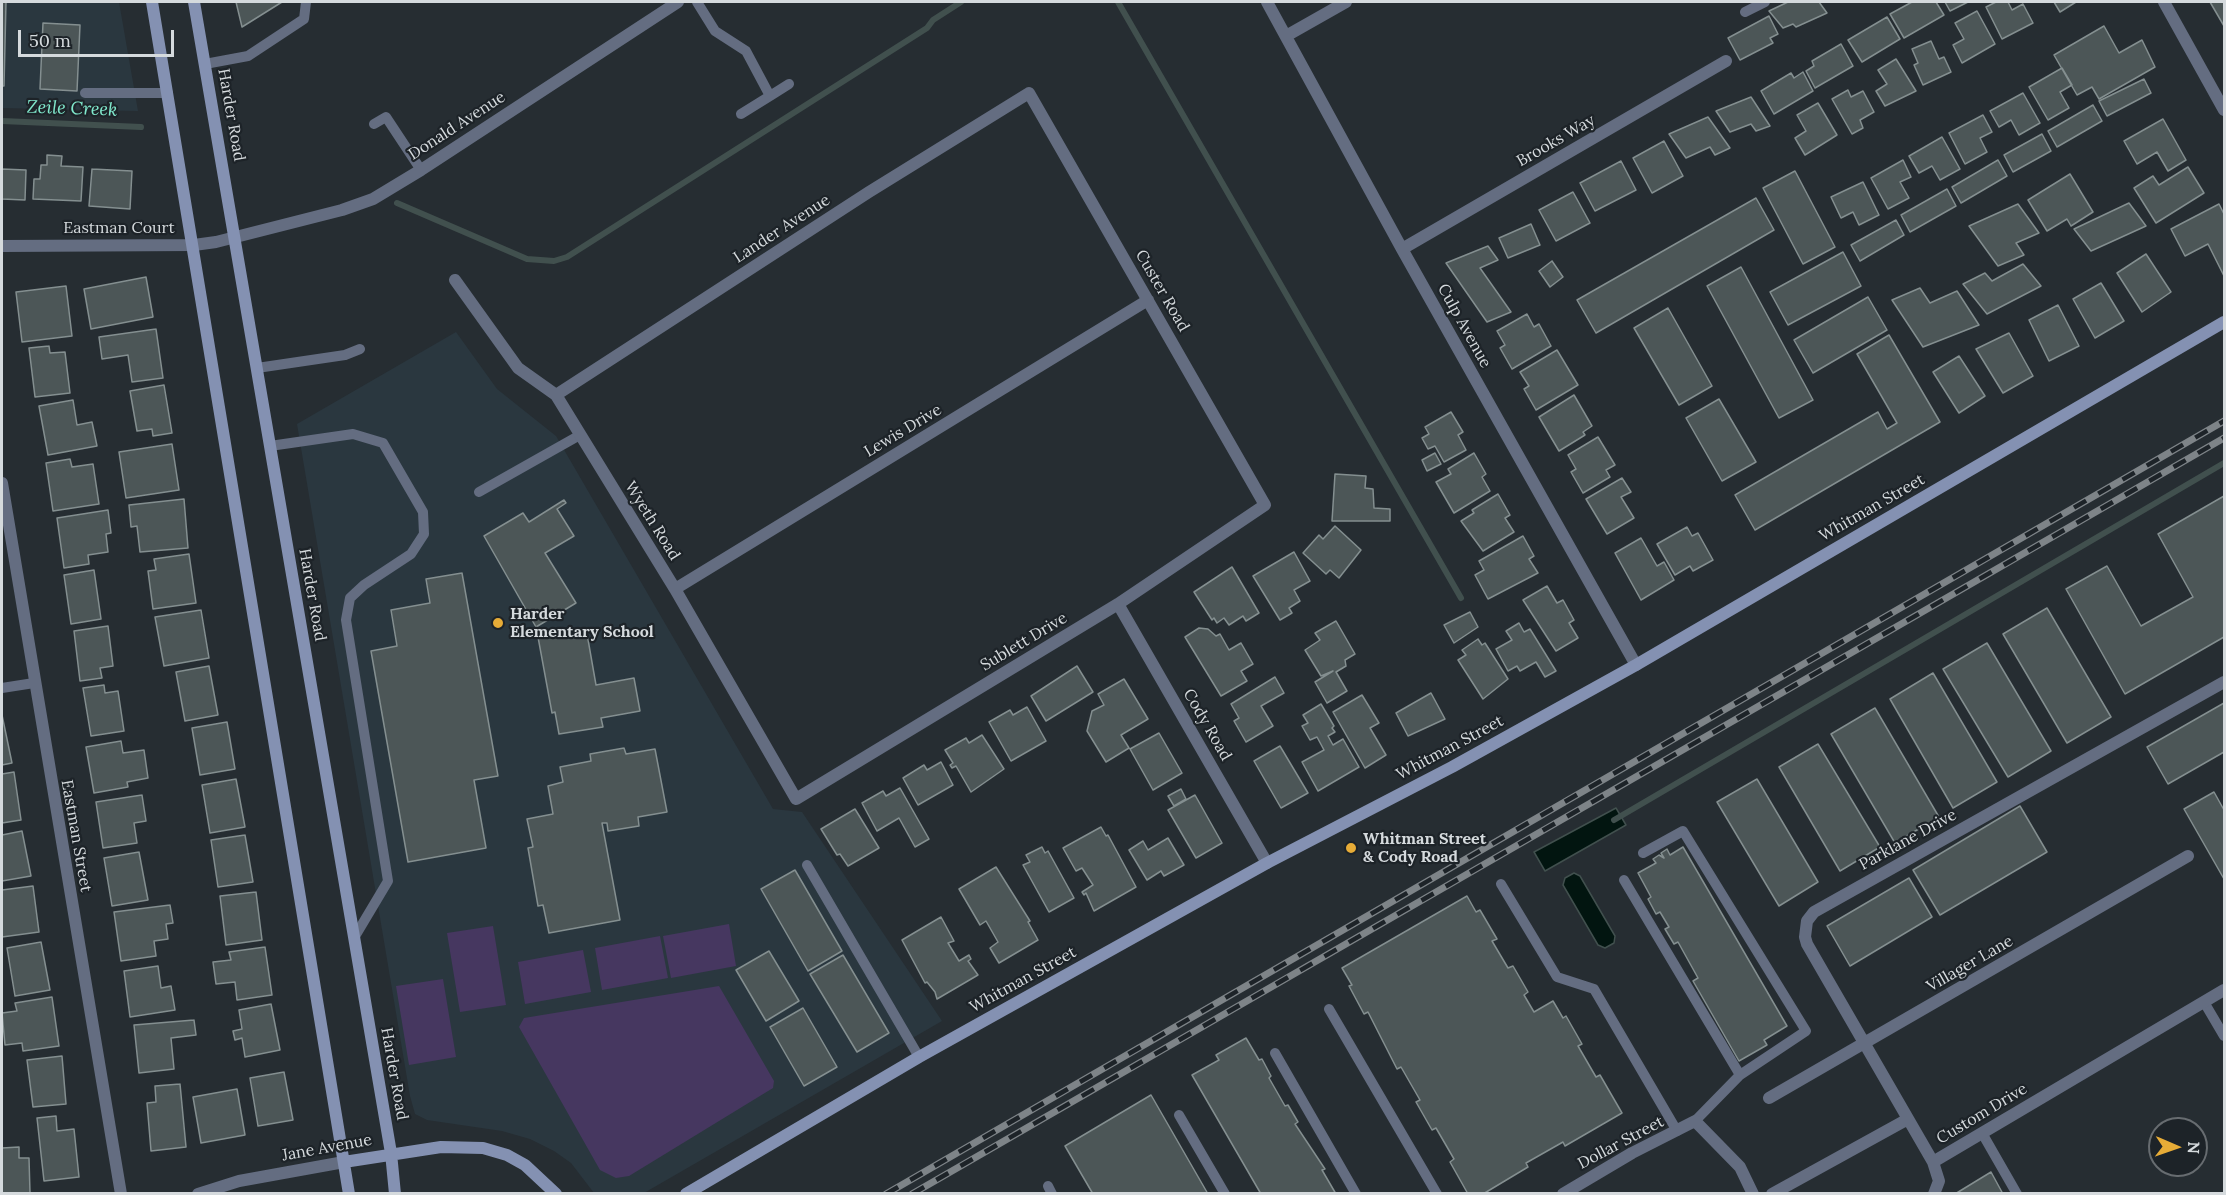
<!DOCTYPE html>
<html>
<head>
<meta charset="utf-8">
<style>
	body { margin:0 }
	#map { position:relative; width:2226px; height:1195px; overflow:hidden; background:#262d32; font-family:Lora,serif }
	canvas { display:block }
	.frame { position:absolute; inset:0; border:3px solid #d5dadd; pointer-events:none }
	.north { position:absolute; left:2148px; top:1117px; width:60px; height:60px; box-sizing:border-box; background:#1d2328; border:2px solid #676c70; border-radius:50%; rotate:92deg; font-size:16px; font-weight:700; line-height:24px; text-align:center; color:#d5dadd }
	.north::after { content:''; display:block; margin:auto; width:21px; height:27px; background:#e7ac37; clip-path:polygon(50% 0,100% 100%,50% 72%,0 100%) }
	.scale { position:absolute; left:18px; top:30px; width:156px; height:27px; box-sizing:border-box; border:3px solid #d5dadd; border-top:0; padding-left:8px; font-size:18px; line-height:21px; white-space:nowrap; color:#d5dadd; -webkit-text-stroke:4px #1d2328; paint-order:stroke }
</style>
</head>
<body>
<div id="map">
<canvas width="2226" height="1195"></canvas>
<div class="frame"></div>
<div class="north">N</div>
<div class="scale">50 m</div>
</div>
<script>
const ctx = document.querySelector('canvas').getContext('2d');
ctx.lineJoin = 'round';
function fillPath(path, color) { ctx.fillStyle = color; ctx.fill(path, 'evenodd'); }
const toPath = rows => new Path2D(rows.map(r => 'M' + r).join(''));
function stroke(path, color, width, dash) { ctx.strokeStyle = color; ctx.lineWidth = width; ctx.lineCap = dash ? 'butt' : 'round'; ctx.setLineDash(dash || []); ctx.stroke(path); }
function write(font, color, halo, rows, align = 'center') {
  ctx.font = font + ' Lora,serif'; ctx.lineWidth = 4.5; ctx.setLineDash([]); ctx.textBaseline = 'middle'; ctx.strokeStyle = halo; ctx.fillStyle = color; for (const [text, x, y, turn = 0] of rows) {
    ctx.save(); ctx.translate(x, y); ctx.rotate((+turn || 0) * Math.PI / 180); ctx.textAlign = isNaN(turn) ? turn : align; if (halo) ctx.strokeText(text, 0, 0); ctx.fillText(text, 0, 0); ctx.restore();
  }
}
fillPath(toPath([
	[2,2,119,2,138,111,2,108],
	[456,332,497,389,556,436,773,809,802,812,942,1021,644,1193,594,1193,571,1163,554,1151,530,1139,502,1131,427,1120,415,1114,410,1096,297,424]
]), '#2a373f');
fillPath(toPath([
	[729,924,736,966,671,978,663,936],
	[493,926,506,1005,460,1012,447,933],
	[660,936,668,978,602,990,595,948],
	[583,950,591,992,525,1004,518,962],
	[443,979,456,1057,409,1065,396,986],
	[719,986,774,1081,773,1088,629,1176,616,1178,600,1170,519,1027,524,1018]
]), '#463760');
const water = toPath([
	[1616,808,1626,825,1545,871,1534,852,1616,808],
	[1574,873,1580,876,1615,936,1614,943,1605,948,1598,945,1563,885,1565,878,1574,873]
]);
fillPath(water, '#021510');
stroke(water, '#41504e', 1.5);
stroke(toPath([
	[1118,2,1461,598],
	[2,121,141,127],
	[397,203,527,259,554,261,567,257,927,28,933,20,961,2],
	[1614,820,2224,463]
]), '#41504e', 6);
const building = toPath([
	[2,2,6,2,4,86,2,86,2,2],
	[236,2,282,2,242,27,236,2],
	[1788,2,1819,2,1827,13,1796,27,1793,24,1783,28,1769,11,1788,2],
	[1912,2,1936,2,1944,15,1904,38,1890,14,1912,2],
	[1945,2,1968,2,1950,11,1945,2],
	[1996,2,2008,2,2012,10,2023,4,2033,23,2002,39,1986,7,1996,2],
	[2054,2,2076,2,2060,12,2054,2],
	[2210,2,2224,2,2224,26,2210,2],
	[1977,11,1995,44,1962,63,1953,45,1964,39,1955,23,1977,11],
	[1769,16,1778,34,1770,38,1773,43,1740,60,1728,38,1769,16],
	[1887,17,1900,39,1862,62,1848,40,1887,17],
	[43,23,80,25,77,91,40,89,43,23],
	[2104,26,2119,53,2142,40,2155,67,2099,99,2092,87,2077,95,2054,55,2104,26],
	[1931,41,1939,59,1944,57,1951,72,1923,85,1914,65,1918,63,1912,49,1931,41],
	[1841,44,1853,66,1815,88,1806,71,1814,66,1812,61,1841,44],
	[1896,59,1916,91,1885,106,1876,91,1887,84,1878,70,1896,59],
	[2062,68,2072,85,2060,92,2069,108,2048,120,2029,87,2062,68],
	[1803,72,1813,91,1774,114,1761,91,1791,73,1794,78,1803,72],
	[2144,79,2151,93,2107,116,2099,101,2144,79],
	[1848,90,1851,97,1863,91,1874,112,1860,120,1863,128,1852,134,1832,99,1848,90],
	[2023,93,2040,123,2019,135,2011,120,1999,127,1990,111,2023,93],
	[1751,97,1770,126,1756,131,1751,124,1730,132,1716,111,1751,97],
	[1818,103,1837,135,1805,155,1795,138,1806,131,1797,115,1818,103],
	[2093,105,2102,121,2057,147,2048,131,2093,105],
	[1983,115,1992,132,1980,138,1987,152,1965,164,1949,133,1983,115],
	[1708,117,1730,148,1715,155,1710,147,1686,158,1669,134,1708,117],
	[2163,119,2186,160,2168,171,2157,152,2137,164,2124,141,2163,119],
	[2042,134,2051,151,2013,172,2004,155,2042,134],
	[1942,137,1960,169,1940,180,1932,166,1919,173,1909,156,1942,137],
	[1664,141,1683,176,1652,193,1633,158,1664,141],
	[47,155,62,156,61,166,83,167,81,201,33,199,34,179,40,179,41,165,47,165,47,155],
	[1903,160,1911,177,1900,182,1909,198,1888,209,1871,178,1903,160],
	[1998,160,2007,176,1961,203,1952,187,1998,160],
	[1621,161,1636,190,1595,211,1580,183,1621,161],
	[2188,167,2204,193,2156,223,2134,188,2153,176,2159,185,2188,167],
	[2,169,26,170,25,200,2,199,2,169],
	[92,169,132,171,130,209,89,206,92,169],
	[1795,171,1835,247,1803,264,1763,188,1795,171],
	[2070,174,2093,212,2071,226,2067,219,2047,231,2028,200,2070,174],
	[1863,182,1879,215,1859,225,1853,212,1841,218,1831,197,1863,182],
	[1947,189,1956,206,1910,232,1901,215,1947,189],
	[1573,192,1590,223,1556,241,1539,210,1573,192],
	[1756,198,1774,230,1596,333,1577,300,1756,198],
	[2129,203,2146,226,2091,251,2074,229,2129,203],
	[2018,204,2039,233,2016,243,2024,255,1998,266,1969,226,2018,204],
	[2219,204,2224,214,2224,276,2208,244,2185,256,2171,229,2219,204],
	[1896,220,1904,235,1860,261,1851,245,1896,220],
	[1531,224,1540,245,1508,258,1499,238,1531,224],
	[1488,246,1498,260,1480,268,1511,312,1487,322,1446,263,1488,246],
	[1843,252,1861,286,1788,325,1770,292,1843,252],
	[2146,254,2171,292,2142,312,2117,273,2146,254],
	[1552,261,1563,277,1550,287,1539,271,1552,261],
	[2023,264,2041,286,1987,314,1963,284,1985,273,1992,281,2023,264],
	[1741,267,1813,400,1779,418,1707,286,1741,267],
	[146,277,153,317,91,329,84,289,146,277],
	[2101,283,2124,321,2095,338,2073,299,2101,283],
	[66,286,72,336,22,342,16,292,66,286],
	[1920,288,1930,303,1957,291,1979,325,1923,347,1892,300,1920,288],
	[1868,297,1887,330,1813,373,1794,340,1868,297],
	[2058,305,2079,346,2049,361,2029,320,2058,305],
	[1668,308,1712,386,1679,405,1634,328,1668,308],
	[1527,314,1534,327,1539,324,1551,346,1512,369,1500,348,1505,345,1497,331,1527,314],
	[156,329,163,378,132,382,128,355,102,359,99,337,156,329],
	[2009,333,2033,376,2003,393,1976,349,2009,333],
	[1889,335,1940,422,1755,530,1735,495,1878,412,1887,429,1897,423,1857,354,1889,335],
	[49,346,50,353,65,352,70,393,35,397,29,348,49,346],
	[1557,350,1578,385,1536,410,1524,389,1529,386,1520,372,1557,350],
	[1959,356,1985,396,1959,413,1933,372,1959,356],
	[164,385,172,433,153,436,152,429,137,431,130,391,164,385],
	[1574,395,1592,426,1583,432,1585,435,1559,451,1539,417,1574,395],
	[1719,399,1756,462,1722,481,1686,418,1719,399],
	[73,400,77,425,92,422,97,446,48,455,39,406,73,400],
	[1451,412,1463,432,1458,435,1466,450,1444,462,1435,446,1428,449,1422,438,1429,434,1425,427,1451,412],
	[1598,437,1615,465,1606,470,1610,477,1583,493,1571,472,1576,469,1568,455,1598,437],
	[172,444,179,490,126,498,119,452,172,444],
	[1435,453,1441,464,1427,471,1422,460,1435,453],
	[1474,453,1486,474,1482,477,1490,491,1454,513,1436,482,1451,474,1448,469,1474,453],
	[70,459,72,467,93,464,99,504,53,511,46,463,70,459],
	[1335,474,1366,476,1365,488,1373,489,1374,508,1390,509,1390,521,1332,521,1335,474],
	[1622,478,1631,492,1621,497,1634,518,1607,534,1586,499,1622,478],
	[1498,494,1510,515,1505,518,1514,532,1483,551,1461,521,1474,513,1472,510,1498,494],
	[2224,496,2224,637,2125,694,2066,589,2107,566,2141,626,2193,597,2158,534,2224,496],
	[184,499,188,548,140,552,137,526,131,527,129,505,184,499],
	[564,500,566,503,557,509,574,536,545,553,576,603,536,627,484,536,523,513,529,522,564,500],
	[108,510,111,533,106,534,108,552,88,555,89,564,64,568,57,518,108,510],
	[1335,526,1361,550,1339,578,1330,570,1326,574,1303,553,1319,535,1323,539,1335,526],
	[1687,527,1692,536,1698,533,1713,560,1693,571,1690,566,1675,575,1657,544,1687,527],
	[1523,536,1534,556,1529,559,1538,573,1488,599,1475,575,1484,570,1479,561,1523,536],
	[1641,538,1657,566,1664,562,1674,580,1641,600,1615,553,1641,538],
	[1294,552,1310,581,1294,590,1300,601,1289,608,1292,613,1280,620,1253,576,1294,552],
	[189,554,196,603,153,609,148,571,156,570,154,559,189,554],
	[1232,567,1259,613,1246,621,1243,616,1229,625,1224,618,1217,623,1214,618,1212,620,1194,592,1232,567],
	[94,570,101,619,71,624,64,575,94,570],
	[462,573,498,776,474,780,486,848,408,862,371,651,397,646,391,610,430,603,426,579,462,573],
	[1547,586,1557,603,1563,600,1574,620,1569,623,1578,638,1556,651,1523,600,1547,586],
	[2047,608,2111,717,2067,743,2003,634,2047,608],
	[201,610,209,658,164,666,155,617,201,610],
	[1470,612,1478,627,1454,643,1444,625,1470,612],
	[1336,621,1355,654,1345,660,1346,666,1336,672,1347,691,1327,703,1315,682,1333,671,1321,676,1305,650,1320,640,1315,633,1336,621],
	[1519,623,1524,632,1530,629,1556,671,1545,677,1536,662,1520,671,1517,666,1508,671,1496,649,1512,640,1506,631,1519,623],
	[108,626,113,666,100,668,102,678,80,681,74,631,108,626],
	[586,628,596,685,634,678,640,711,601,718,603,727,559,734,555,712,552,713,538,637,586,628],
	[1199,628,1208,629,1216,636,1220,634,1229,650,1241,643,1253,664,1241,671,1247,681,1221,696,1185,637,1199,628],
	[1478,639,1482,645,1485,643,1508,679,1483,699,1458,660,1466,655,1462,650,1478,639],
	[1987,643,2051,751,2008,777,1943,669,1987,643],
	[209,666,218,715,185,721,176,672,209,666],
	[1077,666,1093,692,1046,721,1031,696,1077,666],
	[1933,673,1997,782,1953,808,1890,699,1933,673],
	[1275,677,1284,693,1261,706,1273,726,1246,742,1234,721,1239,718,1231,704,1275,677],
	[1124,679,1148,719,1121,735,1129,748,1106,762,1087,731,1092,711,1104,705,1098,694,1124,679],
	[104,685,105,693,118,691,124,731,91,736,83,688,104,685],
	[1431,693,1445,719,1408,736,1396,713,1431,693],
	[1362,695,1379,723,1370,728,1386,755,1365,768,1333,712,1362,695],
	[2224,703,2224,752,2168,784,2147,747,2224,703],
	[1321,704,1334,726,1332,728,1335,732,1328,736,1333,745,1343,739,1359,767,1318,791,1302,762,1324,750,1317,737,1310,740,1302,726,1308,723,1303,715,1321,704],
	[1027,707,1046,741,1011,761,989,722,1010,710,1013,715,1027,707],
	[1875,708,1939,817,1895,843,1831,734,1875,708],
	[2,715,12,763,2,765,2,715],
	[227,722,235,769,200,775,192,728,227,722],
	[1159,733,1182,773,1153,790,1130,749,1159,733],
	[982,735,1004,769,971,792,956,766,952,768,950,765,953,763,945,750,966,738,969,743,982,735],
	[121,741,123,753,144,750,148,778,127,782,128,787,94,793,86,747,121,741],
	[1818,744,1880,847,1840,871,1779,767,1818,744],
	[1280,746,1308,793,1281,808,1254,761,1280,746],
	[624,748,626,754,655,749,667,812,638,817,639,826,608,831,607,823,602,823,620,920,549,933,543,905,538,906,528,848,533,847,527,819,553,814,548,786,563,782,560,767,591,761,590,754,624,748],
	[941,762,953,785,918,805,903,778,924,765,927,770,941,762],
	[14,772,21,820,2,823,2,774,14,772],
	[236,779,245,827,210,833,202,785,236,779],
	[1757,779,1818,882,1779,906,1717,802,1757,779],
	[900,788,929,839,915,847,899,818,877,831,862,803,883,791,886,796,900,788],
	[1181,789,1186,799,1174,806,1168,796,1181,789],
	[2214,792,2224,810,2224,879,2184,809,2214,792],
	[142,795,146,821,134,823,137,843,103,848,96,802,142,795],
	[1195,795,1222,843,1196,858,1168,810,1195,795],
	[2020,806,2047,852,1940,915,1913,870,2020,806],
	[855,809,879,848,848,866,840,854,837,855,821,829,855,809],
	[1101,827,1106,836,1108,835,1136,887,1094,911,1086,893,1084,895,1082,892,1093,885,1082,868,1076,871,1063,848,1101,827],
	[22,831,31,876,2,881,2,835,22,831],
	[245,835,253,882,218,887,211,840,245,835],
	[1168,838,1184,865,1164,876,1161,871,1147,880,1129,850,1143,841,1148,850,1168,838],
	[1042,847,1045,853,1048,851,1074,898,1049,912,1023,865,1030,862,1026,855,1042,847],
	[1683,847,1787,1026,1764,1040,1767,1045,1739,1061,1693,981,1698,978,1678,942,1674,944,1665,929,1669,927,1660,912,1656,914,1648,899,1651,897,1638,873,1656,863,1653,859,1659,855,1664,858,1661,853,1667,849,1670,855,1683,847],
	[139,852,148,900,112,906,104,858,139,852],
	[996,867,1030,921,1028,922,1038,940,999,963,990,948,998,942,986,921,980,925,959,889,996,867],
	[795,870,842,951,808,971,761,889,795,870],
	[1909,878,1932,917,1850,966,1827,926,1909,878],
	[33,886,39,932,2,937,2,890,33,886],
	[256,892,262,940,226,945,220,896,256,892],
	[1467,896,1476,912,1480,910,1497,939,1492,941,1508,968,1513,966,1528,992,1524,995,1534,1012,1553,1001,1563,1018,1566,1016,1582,1044,1578,1046,1596,1077,1600,1075,1622,1113,1565,1146,1563,1142,1526,1163,1528,1167,1483,1194,1468,1194,1450,1162,1454,1159,1436,1128,1432,1130,1416,1102,1420,1100,1401,1067,1397,1069,1368,1012,1364,1014,1349,986,1352,985,1342,968,1467,896],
	[170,905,173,923,166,924,168,939,154,941,156,956,121,961,114,912,170,905],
	[941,917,954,941,948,943,959,961,969,955,971,959,968,961,978,975,937,999,935,992,927,982,925,983,902,940,941,917],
	[41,942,50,990,15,996,7,948,41,942],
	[265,947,272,995,237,1000,235,982,216,984,213,962,231,960,229,952,265,947],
	[769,951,799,1001,766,1021,736,970,769,951],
	[843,955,889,1033,857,1052,810,974,843,955],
	[158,966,161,988,171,986,175,1010,130,1017,124,971,158,966],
	[52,997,59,1046,23,1051,22,1043,5,1045,2,1013,17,1011,15,1003,52,997],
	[271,1004,280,1050,245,1057,242,1038,235,1040,233,1031,242,1029,239,1010,271,1004],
	[803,1008,837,1067,804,1086,770,1027,803,1008],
	[194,1020,196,1035,171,1038,174,1069,139,1073,134,1025,194,1020],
	[1246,1038,1259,1060,1262,1059,1271,1076,1269,1078,1285,1106,1288,1105,1298,1122,1295,1124,1325,1169,1322,1170,1336,1194,1261,1194,1192,1075,1219,1060,1216,1055,1246,1038],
	[62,1056,66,1104,33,1107,27,1060,62,1056],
	[284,1072,293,1120,258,1126,250,1078,284,1072],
	[180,1084,186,1147,151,1151,147,1103,156,1102,155,1086,180,1084],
	[237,1089,245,1135,201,1143,193,1097,237,1089],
	[1151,1095,1208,1194,1093,1194,1065,1146,1151,1095],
	[56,1116,57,1131,74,1129,79,1177,44,1181,37,1118,56,1116],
	[19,1147,19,1158,29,1158,30,1193,2,1193,2,1148,19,1147],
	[1991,1172,2003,1194,1955,1194,1991,1172]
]);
fillPath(building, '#4c5657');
stroke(building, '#848f90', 1.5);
stroke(toPath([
	[697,2,715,31,746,51,770,96,741,114],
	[1745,12,1765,2],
	[205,64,248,56,304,19,306,2],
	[85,93,168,93],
	[770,96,789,84],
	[374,124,386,117,421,170],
	[257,368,345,355,360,349],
	[270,446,353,434,383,443,423,512,424,534,411,554,364,585,350,598,346,620,388,881,354,938],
	[479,492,580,435],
	[2,688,34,683],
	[1643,853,1683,831,1806,1031,1740,1075],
	[807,865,919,1057],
	[1624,880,1740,1075,1695,1121],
	[1501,884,1557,977,1594,989,1677,1131],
	[2204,1002,2224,1036],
	[1329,1009,1437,1194],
	[1275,1053,1356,1194],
	[1179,1115,1225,1194],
	[1982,1133,2017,1194],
	[1048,1186,1052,1194]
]), '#646d81', 10);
stroke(toPath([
	[1267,2,1402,249,1636,665],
	[2164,2,2224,110],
	[1286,36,1346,2],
	[2,246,194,245,216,242,342,210,373,199,421,170,678,2],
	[1402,249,1726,61],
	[455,280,518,368,556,395,675,589,796,799,1118,604,1265,505,1029,93,869,192,556,395],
	[2,483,121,1194],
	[675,589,1148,300],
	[1118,604,1267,863],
	[1769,1098,2188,856],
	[1933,1162,2224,990],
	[198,1194,239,1181,344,1162],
	[1563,1194,1632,1153,1695,1121,1740,1167,1753,1194],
	[1772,1194,1908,1119],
	[1934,1194,1939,1181,1933,1162,1807,944,1805,937,1807,921,1814,912,2224,682]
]), '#646d81', 12);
stroke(toPath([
	[152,2,349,1194],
	[194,2,391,1153,395,1194],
	[344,1162,441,1147,483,1148,507,1155,525,1165,556,1194],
	[686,1194,919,1057,1267,863,1452,767,1636,665,2224,322]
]), '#8491b2', 12);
const rail = toPath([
	[886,1194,2224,421],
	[912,1194,2224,438]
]);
stroke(rail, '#7e8488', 7);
stroke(rail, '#1d2328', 4.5, [14]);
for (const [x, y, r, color] of [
	[498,623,6,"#e7ac37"],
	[1351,848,6,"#e7ac37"]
]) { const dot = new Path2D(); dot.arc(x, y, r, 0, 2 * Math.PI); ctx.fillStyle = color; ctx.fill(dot); stroke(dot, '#1d2328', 2); }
write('16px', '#d5dadd', '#1d2328', [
	["Harder Road",231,115,80],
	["Donald Avenue",457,126,-33],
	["Brooks Way",1556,141,-30],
	["Eastman Court",119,228],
	["Lander Avenue",782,229,-33],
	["Custer Road",1162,291,60],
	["Culp Avenue",1464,326,61],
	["Lewis Drive",903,431,-31],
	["Whitman Street",1872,508,-30],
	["Wyeth Road",652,521,58],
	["Harder Road",312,595,80],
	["Sublett Drive",1024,642,-31],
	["Cody Road",1207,725,60],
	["Whitman Street",1450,748,-28],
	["Eastman Street",76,836,80],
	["Parklane Drive",1908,840,-29],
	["Villager Lane",1970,964,-30],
	["Whitman Street",1023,980,-29],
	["Harder Road",394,1074,80],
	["Custom Drive",1982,1114,-31],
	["Dollar Street",1621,1143,-28],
	["Jane Avenue",327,1148,-10]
]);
write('bold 16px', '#d5dadd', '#1d2328', [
	["Harder",510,614],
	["Elementary School",510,632],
	["Whitman Street",1363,839],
	["& Cody Road",1363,857]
], 'left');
write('italic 18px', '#81e9cd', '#1d2328', [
	["Zeile Creek",72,109,2]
]);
</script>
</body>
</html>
